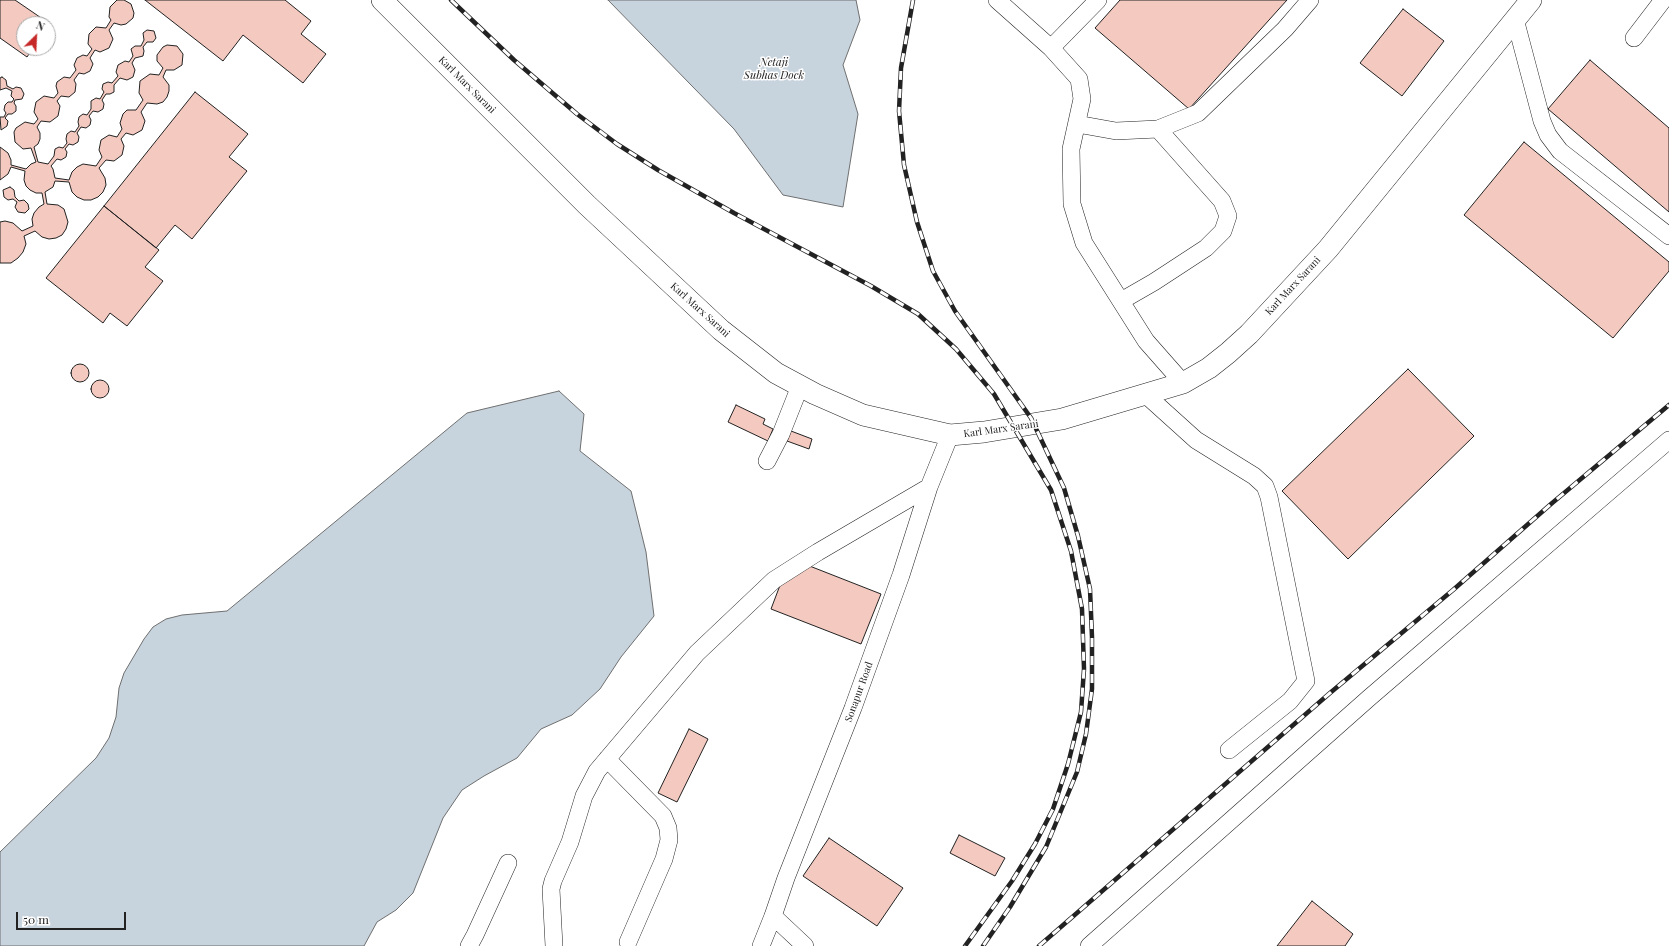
<!DOCTYPE html>
<html>
<head>
<meta charset="utf-8">
<style>
	body { margin:0 }
	#map { position:relative; width:1669px; height:946px; overflow:hidden; background:#fff; font-family:"Playfair Display",serif }
	canvas { display:block }
	.north { position:absolute; left:16px; top:16px; width:40px; height:40px; box-sizing:border-box; background:#fff; border:1px solid #a7a7a7; border-radius:50%; rotate:24deg; font-size:11px; font-weight:700; line-height:16px; text-align:center; color:#222 }
	.north::after { content:''; display:block; margin:auto; width:14px; height:18px; background:#c62828; clip-path:polygon(50% 0,100% 100%,50% 72%,0 100%) }
	.scale { position:absolute; left:16px; top:912px; width:110px; height:18px; box-sizing:border-box; border:2px solid #222; border-top:0; padding-left:5px; font-size:12px; line-height:14px; white-space:nowrap; color:#222; -webkit-text-stroke:3px #fff; paint-order:stroke }
</style>
</head>
<body>
<div id="map">
<canvas width="1669" height="946"></canvas>
<div class="north">N</div>
<div class="scale">50 m</div>
</div>
<script>
const ctx = document.querySelector('canvas').getContext('2d');
ctx.lineJoin = 'round';
function fillPath(path, color) { ctx.fillStyle = color; ctx.fill(path, 'evenodd'); }
const toPath = rows => new Path2D(rows.map(r => 'M' + r).join(''));
function stroke(path, color, width, dash) { ctx.strokeStyle = color; ctx.lineWidth = width; ctx.lineCap = dash ? 'butt' : 'round'; ctx.setLineDash(dash || []); ctx.stroke(path); }
function write(font, color, halo, rows, align = 'center') {
  ctx.font = font + ' "Playfair Display",serif'; ctx.lineWidth = 3; ctx.setLineDash([]); ctx.textBaseline = 'middle'; ctx.strokeStyle = halo; ctx.fillStyle = color; for (const [text, x, y, turn = 0] of rows) {
    ctx.save(); ctx.translate(x, y); ctx.rotate((+turn || 0) * Math.PI / 180); ctx.textAlign = isNaN(turn) ? turn : align; if (halo) ctx.strokeText(text, 0, 0); ctx.fillText(text, 0, 0); ctx.restore();
  }
}
const water = toPath([
	[608,0,856,0,860,20,843,65,858,114,843,207,783,195,734,129,608,0],
	[559,391,584,414,580,451,631,491,646,552,654,616,621,657,600,689,572,715,541,729,517,758,484,776,462,790,443,818,413,893,396,910,377,922,364,946,0,946,0,852,96,758,109,738,116,717,119,688,124,673,144,639,153,627,166,619,182,615,227,611,467,413,559,391]
]);
fillPath(water, '#c7d3dd');
stroke(water, '#6f6f6f', 1);
const building = toPath([
	[0,0,15,0,50,24,48,27,48,24,24,24,24,48,33,48,27,57,0,38,0,0],
	[117,0,124,0,131,4,134,13,133,18,126,24,121,25,114,23,109,30,113,39,109,48,100,52,95,50,90,58,93,64,90,71,84,74,79,73,74,80,76,84,75,92,69,97,61,96,57,101,60,106,58,116,50,122,41,121,37,127,40,133,40,139,38,144,34,147,38,162,48,164,54,156,55,149,59,147,63,148,67,143,66,139,67,134,71,131,75,132,79,126,78,122,79,117,83,114,87,115,91,109,91,101,96,98,100,99,104,92,102,89,103,84,108,82,112,83,118,76,116,72,118,65,125,61,129,62,133,56,131,49,135,46,141,46,144,40,143,33,147,30,154,31,156,38,153,42,147,42,143,47,144,51,143,56,135,58,132,63,135,70,133,77,127,80,120,78,114,85,114,92,110,94,106,94,102,100,104,104,103,109,98,112,93,111,89,116,91,120,90,125,86,128,81,127,77,133,79,137,78,142,73,145,69,144,65,149,67,152,66,157,61,160,57,159,51,166,53,169,55,178,69,180,72,172,77,167,83,164,96,166,102,157,99,150,101,140,109,135,117,137,122,129,120,123,123,114,127,110,136,110,143,100,139,93,140,81,150,74,159,75,163,68,157,61,157,55,163,47,167,45,177,46,183,54,182,65,174,70,166,70,163,77,169,85,169,91,167,97,163,102,157,104,147,103,141,112,145,121,142,130,133,135,126,133,121,139,124,146,122,155,114,161,106,160,99,168,105,178,106,185,103,192,98,197,91,200,84,200,77,197,72,192,69,182,55,181,53,187,45,192,47,204,58,205,64,209,68,222,66,229,62,235,56,238,49,239,42,237,35,231,24,236,26,244,23,252,18,258,11,263,0,263,0,222,5,221,13,223,22,231,33,226,32,219,34,213,39,207,44,204,42,193,36,193,30,190,26,186,24,180,25,171,11,167,8,174,0,180,0,147,8,153,11,160,11,165,26,169,31,164,36,162,31,148,23,149,15,142,14,132,16,128,25,122,34,124,38,119,34,112,36,102,44,96,54,98,58,93,56,86,57,82,64,77,70,78,76,70,74,65,77,58,83,55,87,56,92,49,88,44,89,34,96,27,106,28,111,20,109,17,110,7,117,0],
	[145,0,285,0,311,21,301,34,326,54,303,83,243,35,223,61,145,0],
	[1120,0,1287,0,1189,109,1095,28,1120,0],
	[1403,9,1444,41,1402,96,1360,63,1403,9],
	[1590,60,1669,128,1669,212,1548,109,1590,60],
	[2,77,6,80,7,86,13,89,16,87,21,88,24,94,22,99,15,100,14,103,16,106,16,111,12,114,8,114,5,118,8,121,7,126,1,130,0,117,4,117,6,113,4,110,5,105,8,102,12,102,14,99,11,96,12,91,6,88,0,90,0,78,2,77],
	[195,92,248,134,229,157,247,171,192,239,175,225,156,248,104,206,195,92],
	[1524,142,1669,262,1669,271,1613,338,1464,215,1524,142],
	[10,187,14,190,15,197,19,201,24,200,28,204,29,209,25,213,18,212,15,207,17,202,13,199,8,200,4,197,3,190,10,187],
	[104,206,159,250,145,267,163,281,127,326,110,313,103,323,46,278,104,206],
	'71 373a9 9 0 1 1 18 0a9 9 0 1 1-18 0Z',
	[1408,369,1474,436,1348,559,1282,491,1408,369],
	'91 389a9 9 0 1 1 18 0a9 9 0 1 1-18 0Z',
	[736,405,765,419,763,424,773,429,768,441,728,422,736,405],
	[791,431,812,439,809,449,787,441,791,431],
	[807,565,881,594,861,644,771,609,782,580,807,565],
	[689,729,708,739,677,802,658,793,689,729],
	[959,835,1005,858,995,876,950,853,959,835],
	[829,838,903,888,877,926,803,876,829,838],
	[1312,901,1353,934,1345,946,1277,946,1312,901]
]);
fillPath(building, '#f3c9c0');
stroke(building, '#222', 1);
const minor = toPath([
	[997,0,1051,48,1079,79,1082,99,1071,149,1072,204,1084,243,1146,341,1183,383],
	[1515,19,1542,121,1548,135,1560,151,1669,236],
	[1634,38,1663,0],
	[1051,48,1098,0],
	[1077,124,1116,131,1158,129,1198,113,1285,29,1310,0],
	[1121,301,1154,282,1206,248,1223,231,1228,216,1222,201,1158,129],
	[1145,394,1196,440,1254,476,1265,486,1269,497,1306,681,1290,701,1229,750],
	[767,461,781,434,800,386],
	[607,759,663,816,668,828,669,840,664,859,628,942],
	[773,916,805,946],
	[469,946,475,935,508,863],
	[554,946,551,889,553,881,570,842,584,796,597,771,697,653,774,580,818,552,929,487],
	[761,946,773,916,786,878,853,708,901,575,929,487,950,435],
	[1089,946,1369,698,1669,440]
]);
const major = toPath([
	[382,0,587,205,721,330,776,373,815,394,863,415,950,435,984,432,1062,419,1183,383,1209,368,1228,353,1249,334,1328,249,1531,0]
]);
stroke(minor, '#222', 18);
stroke(major, '#222', 22);
stroke(minor, '#fff', 17);
stroke(major, '#fff', 21);
const rail = toPath([
	[451,0,514,60,577,114,617,144,658,170,734,213,871,286,918,314,956,349,994,394,1051,490,1071,551,1082,609,1084,669,1081,712,1068,764,1053,809,1035,844,1012,881,965,946],
	[913,0,901,68,899,111,904,165,917,222,933,271,955,311,1031,418,1064,488,1078,536,1090,589,1092,637,1092,689,1086,734,1077,772,1046,847,1010,907,983,946],
	[1039,946,1330,693,1453,590,1551,504,1669,405]
]);
stroke(rail, '#222', 4.5);
stroke(rail, '#fff', 3, [9]);
write('10px', '#222', '#fff', [
	["Karl Marx Sarani",467,85,45],
	["Karl Marx Sarani",1293,286,-47],
	["Karl Marx Sarani",700,310,42],
	["Karl Marx Sarani",1001,429,-8],
	["Sonapur Road",859,692,-70]
]);
write('italic 11px', '#222', '#fff', [
	["Netaji",774,63],
	["Subhas Dock",774,76]
]);
</script>
</body>
</html>
